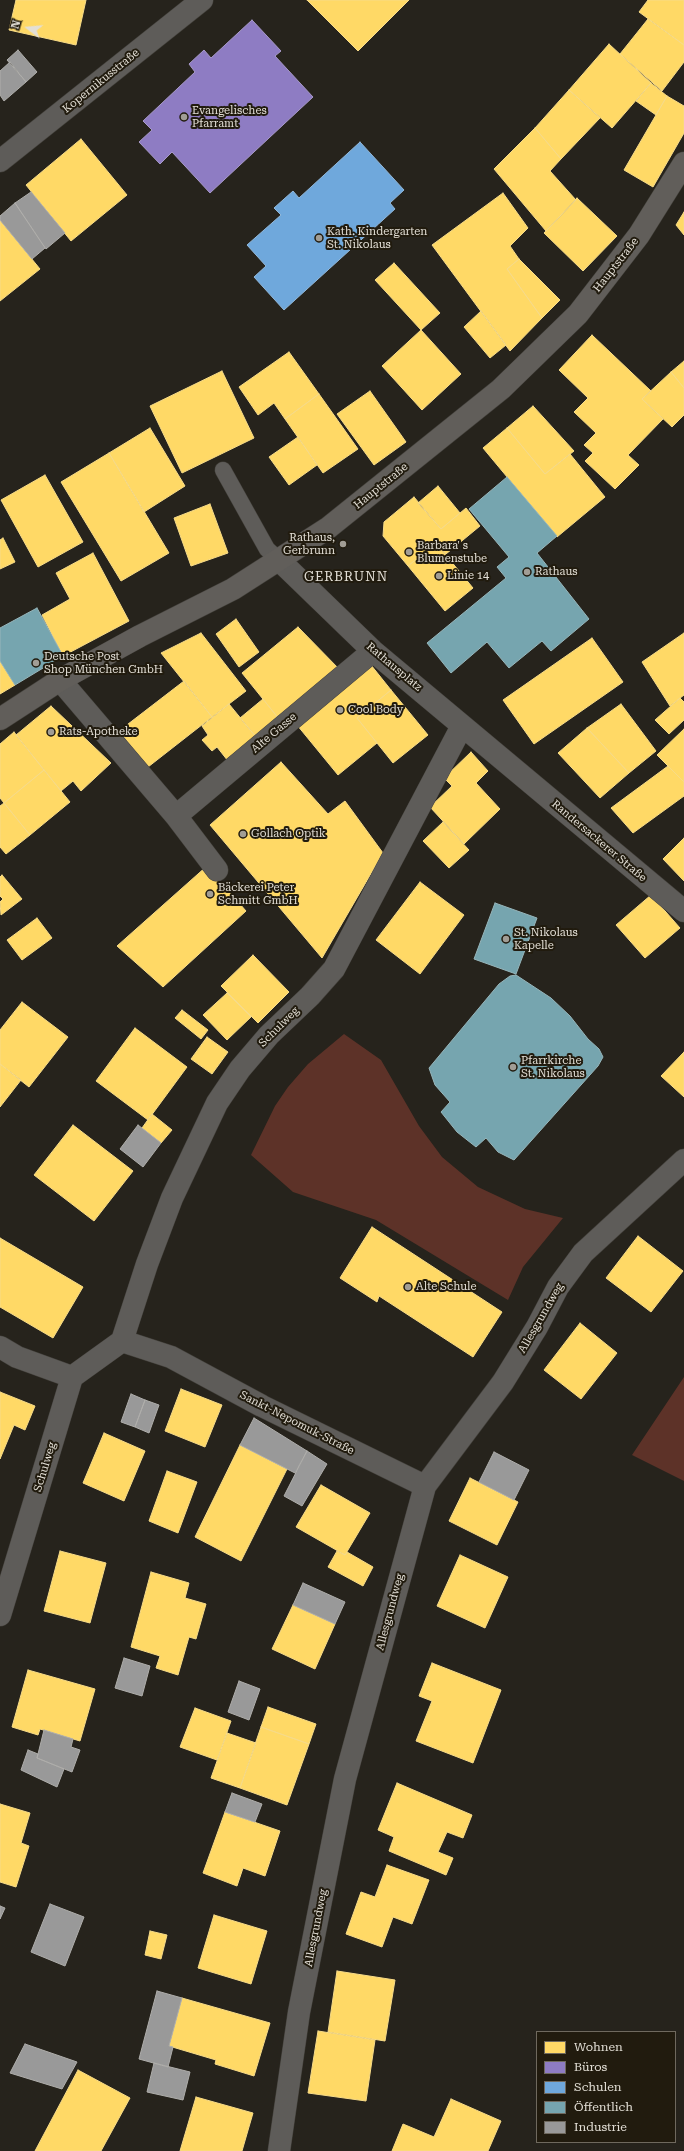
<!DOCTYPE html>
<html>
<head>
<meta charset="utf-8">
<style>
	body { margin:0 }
	#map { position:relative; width:684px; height:2151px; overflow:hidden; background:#26231c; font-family:"Roboto Serif",serif }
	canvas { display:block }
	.legend { position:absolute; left:536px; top:2031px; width:140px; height:112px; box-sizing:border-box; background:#211b0e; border:1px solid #6f695e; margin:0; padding:5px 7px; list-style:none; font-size:12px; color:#e3dfd6 }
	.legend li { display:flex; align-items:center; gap:8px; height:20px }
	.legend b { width:20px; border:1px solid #6f695e }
	.north { position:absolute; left:8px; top:8px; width:40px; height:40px; -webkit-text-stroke:3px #211b0e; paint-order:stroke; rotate:286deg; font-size:11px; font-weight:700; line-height:16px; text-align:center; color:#e3dfd6 }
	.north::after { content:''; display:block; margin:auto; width:14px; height:18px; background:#e3dfd6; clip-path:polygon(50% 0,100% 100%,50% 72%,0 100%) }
</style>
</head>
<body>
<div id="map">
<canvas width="684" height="2151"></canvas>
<ul class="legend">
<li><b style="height:11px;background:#ffd966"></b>Wohnen</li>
<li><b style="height:11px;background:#8e7cc3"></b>Büros</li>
<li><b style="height:11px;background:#6fa8dc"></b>Schulen</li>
<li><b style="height:11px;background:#76a5af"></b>Öffentlich</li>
<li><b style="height:11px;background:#999"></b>Industrie</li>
</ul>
<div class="north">N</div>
</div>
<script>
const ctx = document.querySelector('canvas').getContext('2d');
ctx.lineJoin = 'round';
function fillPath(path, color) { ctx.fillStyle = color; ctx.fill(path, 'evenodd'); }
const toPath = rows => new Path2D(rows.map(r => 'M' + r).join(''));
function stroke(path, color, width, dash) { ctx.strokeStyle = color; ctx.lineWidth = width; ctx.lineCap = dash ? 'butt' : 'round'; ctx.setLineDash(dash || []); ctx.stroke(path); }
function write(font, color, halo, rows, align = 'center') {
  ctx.font = font + ' "Roboto Serif",serif'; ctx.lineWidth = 4; ctx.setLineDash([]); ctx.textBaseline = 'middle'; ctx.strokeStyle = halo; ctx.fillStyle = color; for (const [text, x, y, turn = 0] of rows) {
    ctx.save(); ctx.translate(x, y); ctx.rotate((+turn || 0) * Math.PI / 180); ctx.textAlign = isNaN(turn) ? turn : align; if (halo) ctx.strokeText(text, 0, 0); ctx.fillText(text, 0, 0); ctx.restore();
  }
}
fillPath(toPath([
	[344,1034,381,1060,419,1126,442,1157,478,1187,525,1209,563,1218,523,1267,508,1300,376,1220,293,1192,251,1155,275,1106,288,1087,308,1064],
	[684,1377,684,1481,632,1455]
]), '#5d3228');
const homes = toPath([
	[16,0,86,0,76,45,9,30,16,0],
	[307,0,409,0,358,51,307,0],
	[648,0,684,0,684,45,639,12,648,0],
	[648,19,684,45,684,62,662,91,620,54,648,19],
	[609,44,651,83,612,128,569,90,609,44],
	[651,83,667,96,656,115,636,101,651,83],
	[569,90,600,118,561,159,535,128,569,90],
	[667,96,684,106,684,133,653,187,624,170,667,96],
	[535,128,561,159,550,171,576,200,546,231,494,169,535,128],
	[81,139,127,195,71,241,26,185,81,139],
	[503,193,528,228,510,246,519,259,507,269,542,318,510,351,432,245,503,193],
	[577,198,617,236,583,271,544,233,577,198],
	[684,212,684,235,676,225,684,212],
	[0,220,40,269,0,301,0,220],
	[519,259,560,300,542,318,507,269,519,259],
	[394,263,440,313,421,330,375,280,394,263],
	[481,311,506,345,490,358,464,327,481,311],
	[421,330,461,374,422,410,382,366,421,330],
	[592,335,651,391,642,399,663,419,628,455,639,465,615,489,585,461,593,453,584,445,596,433,574,412,588,398,559,370,592,335],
	[289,352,319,394,285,419,274,403,258,415,239,387,289,352],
	[684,361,684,388,671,372,684,361],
	[222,371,254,438,182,473,150,406,222,371],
	[671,372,684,388,684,415,672,427,642,399,671,372],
	[370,391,406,442,374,465,337,414,370,391],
	[319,394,358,449,323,473,285,419,319,394],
	[533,406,574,451,545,474,507,428,533,406],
	[150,428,185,486,144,512,109,453,150,428],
	[507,428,545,474,570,454,605,497,557,537,483,448,507,428],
	[298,437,317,465,289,485,269,457,298,437],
	[109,453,169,553,121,581,61,482,109,453],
	[45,475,83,542,38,567,1,500,45,475],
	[438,486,460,513,441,529,418,503,438,486],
	[414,497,441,529,466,508,480,526,446,554,436,543,408,566,383,536,384,522,414,497],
	[210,504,228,553,191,566,174,518,210,504],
	[3,538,15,562,0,569,0,540,3,538],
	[436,543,473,588,445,611,408,566,436,543],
	[93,553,129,621,63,656,42,615,70,599,56,573,93,553],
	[236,619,259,652,239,667,216,634,236,619],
	[298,627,340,670,279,719,242,673,298,627],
	[201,633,246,691,212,717,161,653,201,633],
	[684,633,684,695,670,706,642,662,684,633],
	[592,638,623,682,534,744,503,700,592,638],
	[0,661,15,685,0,694,0,661],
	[371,665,391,690,357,718,377,743,338,775,297,725,371,665],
	[184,681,212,717,148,767,119,731,184,681],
	[391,690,428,735,393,763,357,718,391,690],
	[680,698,684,702,684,720,669,734,655,720,680,698],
	[263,699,279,719,256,737,240,718,263,699],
	[229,704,256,737,228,761,217,747,212,751,202,740,208,735,202,726,229,704],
	[621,704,656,751,629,773,587,728,621,704],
	[51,706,111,763,81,791,73,781,61,791,16,735,51,706],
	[587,728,629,773,600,798,558,753,587,728],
	[684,729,684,782,657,755,684,729],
	[14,732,44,770,4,803,0,798,0,744,14,732],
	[471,752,488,771,476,783,500,809,464,844,430,807,452,786,444,778,471,752],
	[281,762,328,814,345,801,383,853,322,958,210,825,281,762],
	[668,766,684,782,684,796,633,833,611,808,668,766],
	[44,770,70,802,30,835,4,803,44,770],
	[4,803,30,835,6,854,0,847,0,806,4,803],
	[443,822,469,850,449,868,423,841,443,822],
	[684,838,684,881,663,859,684,838],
	[207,866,246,911,163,987,117,946,207,866],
	[2,875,22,899,1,915,0,902,3,899,0,896,0,877,2,875],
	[420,882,464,915,420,974,376,940,420,882],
	[651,895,680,928,645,958,616,925,651,895],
	[37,918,52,938,22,960,7,940,37,918],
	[253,955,289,992,258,1023,221,986,253,955],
	[227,993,251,1017,227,1040,203,1015,227,993],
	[22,1002,68,1037,29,1087,0,1064,0,1030,22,1002],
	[182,1010,208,1030,201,1039,175,1018,182,1010],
	[135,1028,187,1067,148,1120,96,1081,135,1028],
	[207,1037,228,1052,212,1074,191,1059,207,1037],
	[684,1052,684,1097,661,1076,684,1052],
	[0,1064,21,1080,0,1107,0,1064],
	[152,1114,172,1130,161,1143,142,1128,152,1114],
	[73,1125,133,1171,94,1221,34,1175,73,1125],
	[372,1227,502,1312,473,1357,379,1296,377,1302,340,1278,372,1227],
	[638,1236,683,1271,651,1312,606,1278,638,1236],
	[0,1238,83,1287,53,1338,0,1307,0,1238],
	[580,1323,617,1353,581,1399,544,1370,580,1323],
	[181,1389,222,1405,205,1447,165,1431,181,1389],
	[0,1392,35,1406,25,1430,14,1425,0,1459,0,1392],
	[104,1433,145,1451,124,1501,83,1483,104,1433],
	[240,1445,287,1469,241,1561,195,1537,240,1445],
	[167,1471,197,1482,178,1533,149,1521,167,1471],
	[470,1478,518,1502,497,1545,449,1521,470,1478],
	[321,1485,370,1513,345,1555,296,1527,321,1485],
	[60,1551,106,1563,90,1623,44,1611,60,1551],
	[337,1551,345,1555,347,1552,373,1567,363,1586,328,1567,337,1551],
	[460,1555,508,1577,485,1628,437,1606,460,1555],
	[151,1572,189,1583,185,1598,206,1604,196,1639,189,1637,178,1675,156,1668,160,1656,131,1647,151,1572],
	[293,1605,335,1624,315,1669,272,1649,293,1605],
	[432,1663,501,1690,473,1763,416,1741,432,1701,419,1696,432,1663],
	[28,1670,95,1689,80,1741,40,1729,38,1735,12,1727,28,1670],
	[268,1707,316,1724,309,1744,261,1727,268,1707],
	[195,1708,231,1721,217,1760,180,1747,195,1708],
	[261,1727,309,1744,287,1805,240,1788,261,1727],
	[227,1733,256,1743,240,1788,211,1778,227,1733],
	[397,1783,472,1815,463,1838,447,1832,438,1852,453,1858,446,1875,389,1851,394,1837,378,1830,397,1783],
	[0,1804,30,1813,21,1843,29,1846,16,1887,0,1882,0,1804],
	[225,1812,280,1831,265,1876,243,1868,237,1886,203,1873,225,1812],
	[387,1865,429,1880,412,1924,393,1917,382,1947,346,1934,361,1892,375,1897,387,1865],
	[214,1915,267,1931,251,1984,198,1968,214,1915],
	[150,1931,167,1935,161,1959,145,1955,150,1931],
	[337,1971,395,1980,385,2041,328,2032,337,1971],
	[182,1998,270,2023,254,2076,215,2064,216,2060,169,2046,182,1998],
	[318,2031,375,2040,366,2101,308,2093,318,2031],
	[78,2070,130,2098,101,2151,35,2151,78,2070],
	[196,2097,253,2113,242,2151,180,2151,196,2097],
	[451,2099,501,2121,488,2151,392,2151,403,2124,434,2137,451,2099]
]);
fillPath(homes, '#ffd966');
stroke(homes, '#f7db88', 1);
const offices = toPath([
	[252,20,281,51,275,56,313,97,210,193,172,152,160,164,139,142,152,130,143,121,195,72,189,64,204,50,211,58,252,20]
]);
fillPath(offices, '#8e7cc3');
stroke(offices, '#a89ac9', 1);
const schools = toPath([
	[360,142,404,190,390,203,395,209,284,310,254,277,266,266,247,245,281,215,274,208,293,191,299,198,360,142]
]);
fillPath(schools, '#6fa8dc');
stroke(schools, '#92b8da', 1);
const public = toPath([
	[507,477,557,536,537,553,589,619,551,651,542,641,509,668,487,642,451,673,427,643,506,578,497,567,509,557,469,509,507,477],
	[37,608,63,656,15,685,0,661,0,628,37,608],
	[495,903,537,918,516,974,474,959,495,903],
	[516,975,551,998,570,1016,588,1039,599,1049,603,1057,598,1066,514,1160,498,1152,486,1138,476,1147,457,1132,441,1112,450,1102,435,1085,429,1068,499,984,510,976,516,975]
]);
fillPath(public, '#76a5af');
stroke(public, '#97b6bb', 1);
const industry = toPath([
	[18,50,37,72,26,82,7,60,18,50],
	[10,62,26,82,4,101,0,95,0,71,10,62],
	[31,192,65,233,46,249,15,203,31,192],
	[15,203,45,248,32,259,0,220,0,216,15,203],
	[138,1125,161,1143,143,1167,120,1149,138,1125],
	[131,1394,145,1400,135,1427,121,1422,131,1394],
	[145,1400,159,1405,149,1433,135,1427,145,1400],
	[254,1418,307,1451,295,1473,240,1445,254,1418],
	[307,1451,327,1464,302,1506,284,1496,307,1451],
	[494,1452,529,1470,514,1500,479,1482,494,1452],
	[303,1583,345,1602,335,1624,293,1605,303,1583],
	[124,1658,150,1666,142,1696,115,1688,124,1658],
	[239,1681,260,1689,249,1720,228,1712,239,1681],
	[44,1730,73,1739,71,1747,80,1750,72,1772,37,1758,44,1730],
	[28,1750,38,1754,37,1758,64,1769,57,1787,21,1770,28,1750],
	[232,1793,262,1804,255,1822,225,1812,232,1793],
	[50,1904,84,1917,65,1966,31,1952,50,1904],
	[0,1906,5,1908,0,1919,0,1906],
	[157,1991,182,1998,169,2046,173,2047,168,2067,139,2059,157,1991],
	[25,2044,77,2062,62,2089,10,2073,25,2044],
	[154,2063,190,2072,183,2100,147,2092,154,2063]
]);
fillPath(industry, '#999');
stroke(industry, '#afaeab', 1);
const lane = toPath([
	[223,470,267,549,279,560]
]);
const street = toPath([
	[0,161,202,0],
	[279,560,373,651,684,911],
	[60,680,176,816,217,870],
	[176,816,373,651],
	[122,1341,147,1264,172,1198,217,1103,240,1069,269,1035,310,996,334,969,462,726],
	[0,1347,17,1357,72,1377],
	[0,1615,72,1377,122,1341,171,1357,262,1406,425,1486],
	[279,2151,299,2012,345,1779,425,1486,503,1382,537,1327,558,1287,583,1253,684,1160]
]);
const secondary = toPath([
	[0,719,60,680,140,636,233,589,328,528,501,389,578,314,639,235,684,163]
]);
stroke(lane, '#43403b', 17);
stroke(street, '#43403b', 23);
stroke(secondary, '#43403b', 23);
stroke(lane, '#5e5c59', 16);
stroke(street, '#5e5c59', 22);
stroke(secondary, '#615e5a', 22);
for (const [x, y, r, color] of [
	[184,117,4,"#a19d95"],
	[319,238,4,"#a19d95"],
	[343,544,4,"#a19d95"],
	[409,552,4,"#a19d95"],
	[527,572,4,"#a19d95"],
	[439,576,4,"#a19d95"],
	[36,663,4,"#a19d95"],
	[340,710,4,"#a19d95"],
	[51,732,4,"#a19d95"],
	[243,834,4,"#a19d95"],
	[210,894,4,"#a19d95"],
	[506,939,4,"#a19d95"],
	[513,1067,4,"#a19d95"],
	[408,1287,4,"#a19d95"]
]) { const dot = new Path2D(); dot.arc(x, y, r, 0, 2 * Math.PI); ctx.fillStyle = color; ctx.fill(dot); stroke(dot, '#211b0e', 1.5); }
write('11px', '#e3dfd6', '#211b0e', [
	["Kopernikusstraße",101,81,-39],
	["Hauptstraße",616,265,-52],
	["Hauptstraße",381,486,-39],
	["Rathausplatz",394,667,40],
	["Alte Gasse",274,733,-40],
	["Randersackerer Straße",599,841,40],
	["Schulweg",279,1027,-45],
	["Allesgrundweg",541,1318,-60],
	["Sankt-Nepomuk-Straße",297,1423,27],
	["Schulweg",45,1467,-73],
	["Allesgrundweg",390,1612,-75],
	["Allesgrundweg",316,1928,-79]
]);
write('11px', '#e3dfd6', '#211b0e', [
	["Evangelisches",192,111],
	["Pfarramt",192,124],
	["Kath. Kindergarten",327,232],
	["St. Nikolaus",327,245],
	["Rathaus,",335,538,"right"],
	["Gerbrunn",335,551,"right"],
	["Barbara' s",417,546],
	["Blumenstube",417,559],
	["Rathaus",535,572],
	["Linie 14",447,576],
	["Deutsche Post",44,657],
	["Shop München GmbH",44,670],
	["Cool Body",348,710],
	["Rats-Apotheke",59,732],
	["Gollach Optik",251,834],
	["Bäckerei Peter",218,888],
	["Schmitt GmbH",218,901],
	["St. Nikolaus",514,933],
	["Kapelle",514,946],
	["Pfarrkirche",521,1061],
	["St. Nikolaus",521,1074],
	["Alte Schule",416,1287]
], 'left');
ctx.letterSpacing = '1px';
write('13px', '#e3dfd6', '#211b0e', [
	["GERBRUNN",346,577]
]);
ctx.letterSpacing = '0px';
</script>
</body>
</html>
